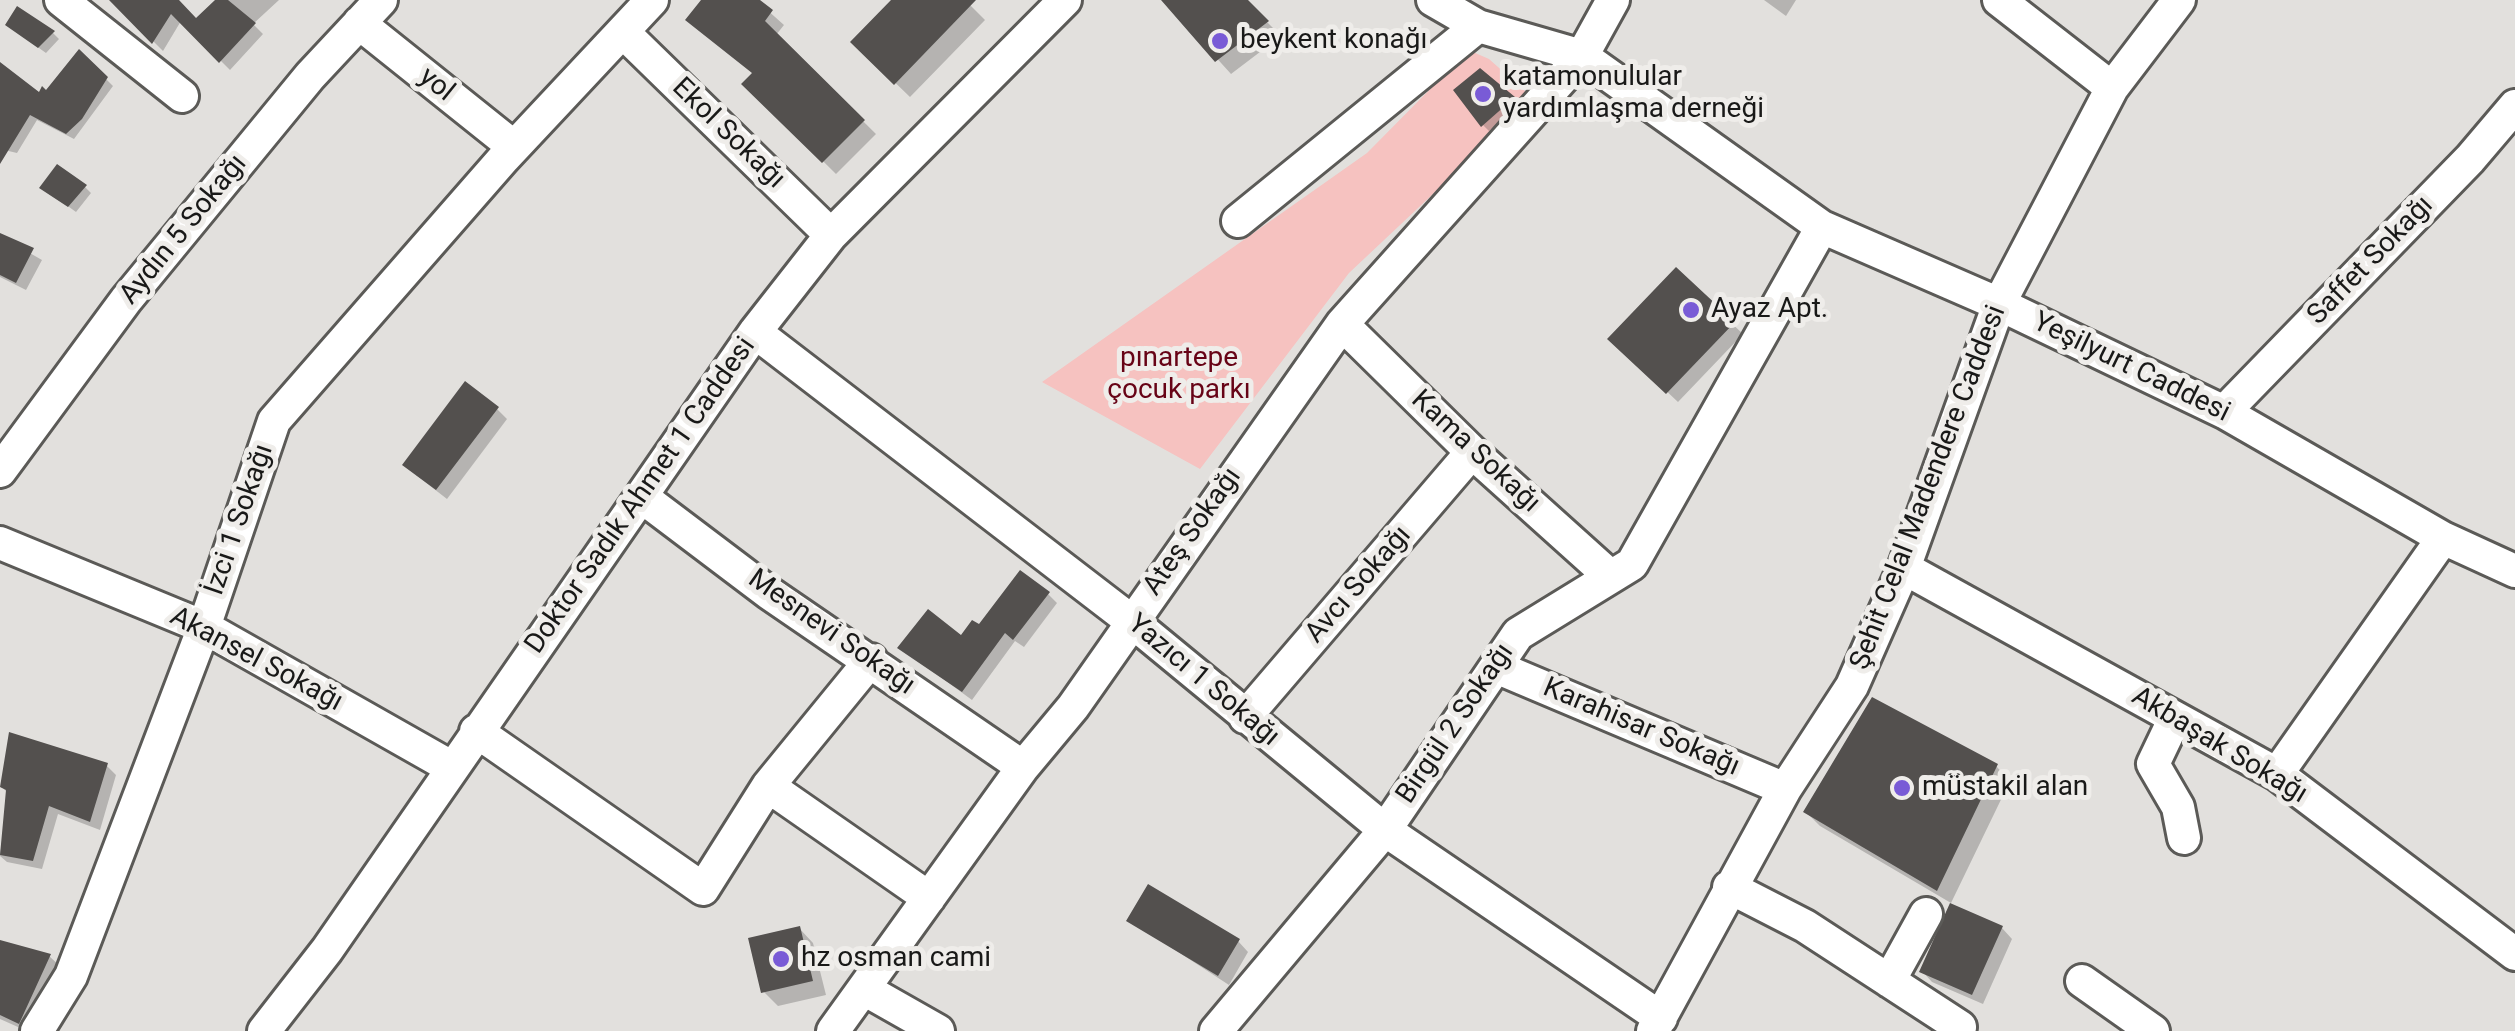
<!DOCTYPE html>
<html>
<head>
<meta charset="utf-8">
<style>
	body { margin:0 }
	canvas { display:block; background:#e2e0dd }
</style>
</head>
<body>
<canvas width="2515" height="1031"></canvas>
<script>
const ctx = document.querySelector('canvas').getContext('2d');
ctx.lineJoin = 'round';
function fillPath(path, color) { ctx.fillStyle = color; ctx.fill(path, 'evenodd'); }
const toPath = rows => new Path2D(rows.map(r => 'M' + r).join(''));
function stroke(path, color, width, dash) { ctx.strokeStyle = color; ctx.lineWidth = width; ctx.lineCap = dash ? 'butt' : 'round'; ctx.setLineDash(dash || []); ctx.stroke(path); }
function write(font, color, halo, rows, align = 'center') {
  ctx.font = font + ' Roboto,sans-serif'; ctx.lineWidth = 10; ctx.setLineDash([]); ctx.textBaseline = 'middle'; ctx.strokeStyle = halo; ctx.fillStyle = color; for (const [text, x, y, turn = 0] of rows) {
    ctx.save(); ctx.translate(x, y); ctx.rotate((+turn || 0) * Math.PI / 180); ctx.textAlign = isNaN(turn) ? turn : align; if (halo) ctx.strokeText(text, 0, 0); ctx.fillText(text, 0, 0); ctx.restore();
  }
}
fillPath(toPath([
	[1473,52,1489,59,1534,99,1349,273,1200,469,1042,382,1367,153,1452,67]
]), '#f6c2c0');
fillPath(toPath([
	[129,0,170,0,196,21,219,0,279,0,253,24,263,34,230,70,181,21,163,51,122,10],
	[705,0,756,0,784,25,776,35,876,134,836,174,745,84,754,75],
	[894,0,965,0,985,20,910,97,853,42],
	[1164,0,1245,0,1281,36,1231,74],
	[1764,0,1796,0,1786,16],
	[15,31,53,33,59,39,46,53],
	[0,65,40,95,106,79,113,86,74,139,37,120,17,153,0,149],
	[1479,71,1519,105,1489,131,1483,125],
	[85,187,91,193,76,212,43,188],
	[0,236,42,260,26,290,0,277],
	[1676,271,1743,334,1678,402,1611,339],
	[497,409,507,419,447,499,416,475],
	[1048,594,1057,603,1024,647,1015,641,972,700,901,648,962,638],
	[106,765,116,775,100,830,58,814,42,869,7,862,0,856,8,793,2,787],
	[1996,766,2010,781,1951,903,1820,826,1806,812],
	[1129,920,1238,941,1248,952,1229,985],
	[799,928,813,943,826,995,778,1006,764,992],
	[2002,928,2012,939,1983,1004,1932,982,1922,971],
	[0,942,49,956,60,966,27,1031,0,1019]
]), '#0003');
fillPath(toPath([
	[109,0,179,0,196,18,215,0,228,0,256,23,219,63,171,14,152,44],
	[701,0,760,0,773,10,765,21,865,120,822,163,741,84,752,73,685,20],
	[891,0,976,0,894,85,850,42],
	[1161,0,1248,0,1269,21,1215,62],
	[17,6,55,31,38,48,5,25],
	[79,49,108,77,82,119,66,134,30,115,0,164,0,62,39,92,42,86,46,90],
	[1480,68,1515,97,1481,127,1453,90],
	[57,164,87,185,68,207,39,188],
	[0,233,34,248,16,283,0,275],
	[1676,267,1735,322,1666,394,1607,339],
	[465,381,499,407,436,490,402,465],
	[1020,570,1050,592,1013,640,1005,633,962,692,897,648,928,609,961,635,972,620,979,624],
	[1872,697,1998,764,1937,891,1803,812],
	[9,732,108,763,90,822,49,806,33,861,0,855,6,790,0,787],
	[1148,884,1240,939,1218,976,1126,921],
	[1950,903,2003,926,1972,995,1919,972],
	[800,926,813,981,761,993,748,938],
	[0,940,51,954,19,1024,0,1015]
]), '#53504e');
const minor = toPath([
	[61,0,182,96],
	[1433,0,1478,26,1582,56,1822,227,1999,304,2224,412,2443,538,2515,571],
	[1999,0,2112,88],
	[359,23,514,147],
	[625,34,831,235],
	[1238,221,1478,26],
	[1342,324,1472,452,1611,577],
	[755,332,1130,620,1385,830,1661,1018],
	[2224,412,2470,159,2515,106],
	[0,471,126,300,310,76,381,0],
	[642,497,769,593,1023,767],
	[0,543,204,627,451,767],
	[1904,568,2277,774,2515,954],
	[1496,667,1785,789],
	[1245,717,1472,452],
	[2175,718,2153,764,2178,807,2184,838],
	[476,731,703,889,768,786,871,660],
	[2277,774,2443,538],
	[768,786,929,898],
	[1729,887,1805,926,1960,1027],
	[1889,981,1926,914],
	[2082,981,2153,1031],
	[864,989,938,1031],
	[37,1031,71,976,204,627,274,421,504,158,652,0],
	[264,1031,327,950,755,332,831,235,1065,0],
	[833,1031,1023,767,1073,707,1342,324,1582,56,1613,0],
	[1216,1031,1385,830,1518,634,1632,564,1822,227],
	[1653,1031,1785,789,1852,686,1904,568,1999,304,2112,88,2179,0]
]);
stroke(minor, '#5b5a57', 38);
stroke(minor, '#fff', 32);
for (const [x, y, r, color] of [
	[1220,41,10,"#795bd6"],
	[1483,94,10,"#795bd6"],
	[1691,310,10,"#795bd6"],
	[1902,788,10,"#795bd6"],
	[781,959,10,"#795bd6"]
]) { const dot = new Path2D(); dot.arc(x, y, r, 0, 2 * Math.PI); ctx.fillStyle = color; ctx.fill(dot); stroke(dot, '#efedea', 4); }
write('28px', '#191918', '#efedea', [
	["beykent konağı",1240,41],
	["katamonulular",1503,78],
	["yardımlaşma derneği",1503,110],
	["Ayaz Apt.",1711,310],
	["müstakil alan",1922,788],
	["hz osman cami",801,959]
], 'left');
write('28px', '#191918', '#efedea', [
	["yol",436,85,39],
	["Ekol Sokağı",728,134,44],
	["Aydın 5 Sokağı",184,230,-51],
	["Saffet Sokağı",2371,261,-46],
	["Yeşilyurt Caddesi",2131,368,26],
	["Kama Sokağı",1475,452,43],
	["Şehit Celal Madendere Caddesi",1929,488,-69],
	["Doktor Sadık Ahmet 1 Caddesi",641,496,-55],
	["İzci 1 Sokağı",240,520,-71],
	["Ateş Sokağı",1193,532,-55],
	["Avcı Sokağı",1359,585,-49],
	["Mesnevi Sokağı",831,633,35],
	["Akansel Sokağı",256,660,28],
	["Yazıcı 1 Sokağı",1203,681,40],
	["Birgül 2 Sokağı",1456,724,-56],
	["Karahisar Sokağı",1641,728,23],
	["Akbaşak Sokağı",2219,746,31]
]);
write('28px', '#670316', '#efedea', [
	["pınartepe",1179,359],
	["çocuk parkı",1179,391]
]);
</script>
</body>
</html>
